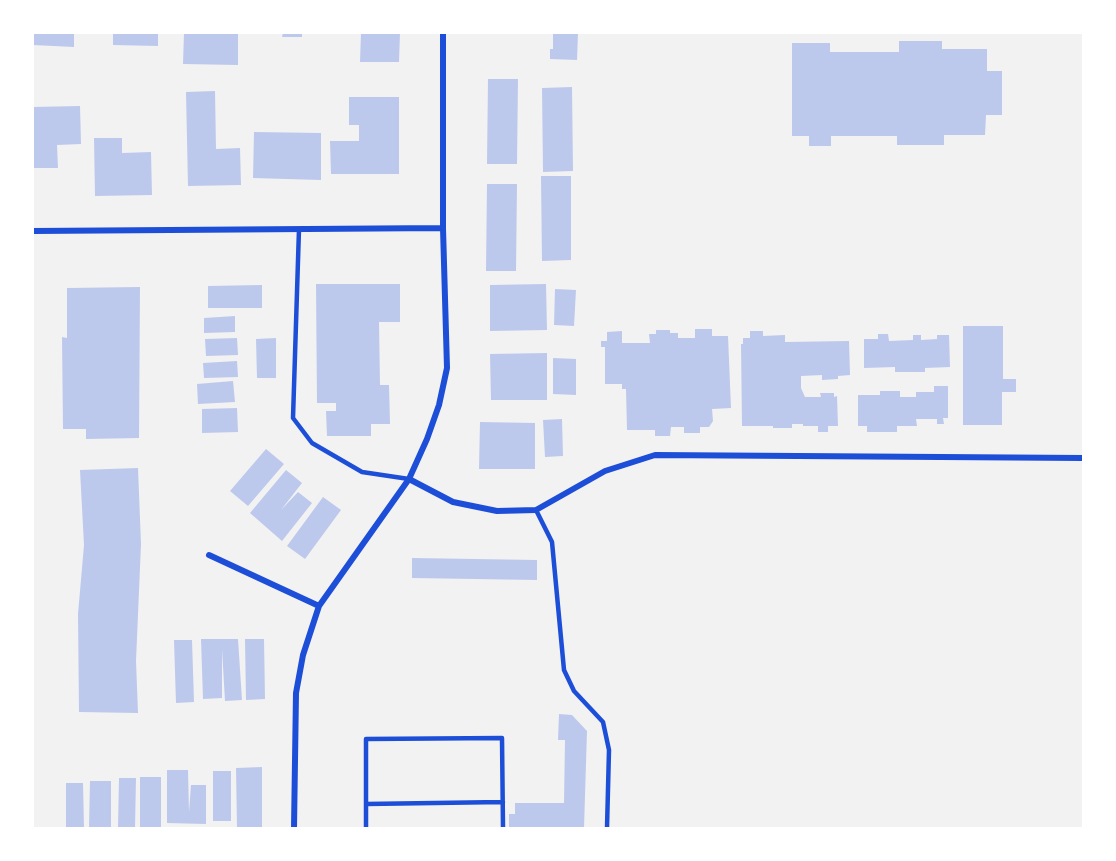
<!DOCTYPE html>
<html>
<head>
<meta charset="utf-8">
<style>
	body { margin:0 }
	#map { position:relative; width:1116px; height:861px; overflow:hidden; background:#f2f2f2; font-family:"PT Sans",sans-serif }
	canvas { display:block }
	.frame { position:absolute; inset:0; border:34px solid #fff; pointer-events:none }
</style>
</head>
<body>
<div id="map">
<canvas width="1116" height="861"></canvas>
<div class="frame"></div>
</div>
<script>
const ctx = document.querySelector('canvas').getContext('2d');
ctx.lineJoin = 'round';
function fillPath(path, color) { ctx.fillStyle = color; ctx.fill(path, 'evenodd'); }
const toPath = rows => new Path2D(rows.map(r => 'M' + r).join(''));
function stroke(path, color, width, dash) { ctx.strokeStyle = color; ctx.lineWidth = width; ctx.lineCap = dash ? 'butt' : 'round'; ctx.setLineDash(dash || []); ctx.stroke(path); }
fillPath(toPath([
	[33,33,74,33,74,47,33,45],
	[113,33,158,33,158,46,113,45],
	[184,33,238,33,238,65,183,64],
	[283,33,302,33,302,37,282,37],
	[361,33,400,33,399,62,360,62],
	[553,33,578,33,577,60,550,59,550,49,553,49],
	[899,41,942,41,942,49,987,49,987,71,1002,71,1002,115,986,115,985,135,944,135,944,145,897,145,897,136,831,136,831,146,809,146,809,136,792,136,792,43,830,43,830,52,899,52],
	[488,79,518,79,517,164,487,164],
	[572,87,573,171,543,172,542,88],
	[215,91,216,149,240,148,241,185,188,186,186,92],
	[349,97,399,97,399,174,331,174,330,141,359,141,359,125,349,125],
	[80,106,81,144,57,145,58,168,33,168,33,107],
	[254,132,321,133,321,180,253,178],
	[94,138,122,138,122,153,151,152,152,195,95,196],
	[541,176,571,176,571,260,542,261],
	[487,184,517,184,516,271,486,271],
	[316,284,400,284,400,322,379,322,380,385,389,385,390,424,371,424,371,436,327,436,326,411,336,411,336,403,317,403],
	[546,284,547,330,490,331,490,285],
	[262,285,262,308,208,308,208,286],
	[140,287,139,438,86,439,86,429,63,429,62,337,67,338,67,288],
	[555,289,576,290,574,326,554,325],
	[235,316,235,332,204,333,204,318],
	[963,326,1003,326,1003,379,1016,379,1016,392,1002,392,1002,425,963,425],
	[695,329,712,329,712,336,728,336,731,408,712,409,713,421,709,427,700,427,700,433,684,433,684,427,671,427,670,436,655,436,655,430,627,430,626,389,622,389,622,384,605,384,605,347,601,347,601,341,607,341,607,332,622,331,622,343,650,343,649,334,656,334,656,330,670,330,670,333,678,333,678,338,695,338],
	[750,331,763,331,763,336,785,335,785,342,849,341,850,375,838,376,838,379,822,380,822,375,801,376,801,388,805,397,821,397,820,393,834,393,834,397,837,396,838,426,828,426,828,432,818,432,818,426,803,426,803,424,792,424,792,428,773,428,773,426,742,426,741,344,743,344,743,338,750,338],
	[878,334,888,334,889,341,913,340,913,335,921,335,921,340,937,339,937,335,949,335,950,367,925,368,925,372,895,372,895,367,864,368,864,339,878,339],
	[237,338,238,355,206,356,205,339],
	[276,338,276,378,257,378,256,339],
	[547,353,547,400,491,400,490,354],
	[553,358,576,359,576,395,553,394],
	[237,361,238,377,204,378,203,363],
	[233,381,235,402,198,404,197,384],
	[934,386,948,386,948,418,943,418,944,424,937,424,937,419,916,419,917,426,897,426,897,432,867,432,867,426,858,426,858,395,880,395,880,391,900,391,900,397,916,397,916,392,934,392],
	[237,408,238,432,202,433,202,409],
	[562,419,563,456,545,457,543,420],
	[480,422,535,423,535,469,479,469],
	[266,449,284,464,248,506,230,491],
	[138,468,141,544,136,661,138,713,79,712,78,614,84,545,80,470],
	[286,470,302,483,281,510,298,492,312,503,282,541,250,513],
	[323,497,341,510,305,559,287,546],
	[412,558,537,560,537,580,412,578],
	[201,639,238,639,242,700,225,701,222,649,222,698,203,699],
	[245,639,264,639,265,699,246,700],
	[174,640,192,640,194,702,176,703],
	[559,714,572,715,587,731,584,828,509,828,509,814,515,814,515,803,564,803,565,740,558,740],
	[262,767,262,827,237,827,236,768],
	[167,770,188,770,189,812,191,785,206,785,206,824,167,823],
	[213,771,231,771,231,821,213,821],
	[140,777,161,777,161,828,140,828],
	[119,778,136,778,135,828,118,828],
	[90,781,111,781,111,828,89,828],
	[66,783,83,783,84,828,66,828]
]), '#bdc9ec');
stroke(toPath([
	[299,229,293,418,312,443,362,472,409,479],
	[536,510,552,542,564,670,574,691,603,722,609,750,607,828],
	[366,804,503,802],
	[366,828,366,739,502,738,503,828]
]), '#1d4ed8', 4.5);
stroke(toPath([
	[33,231,443,228],
	[409,479,453,502,497,511,536,510,605,471,655,455,1083,458],
	[209,555,319,606],
	[294,828,296,693,303,655,319,606,409,479,427,439,439,405,447,368,443,228,443,33]
]), '#1d4ed8', 6);
</script>
</body>
</html>
